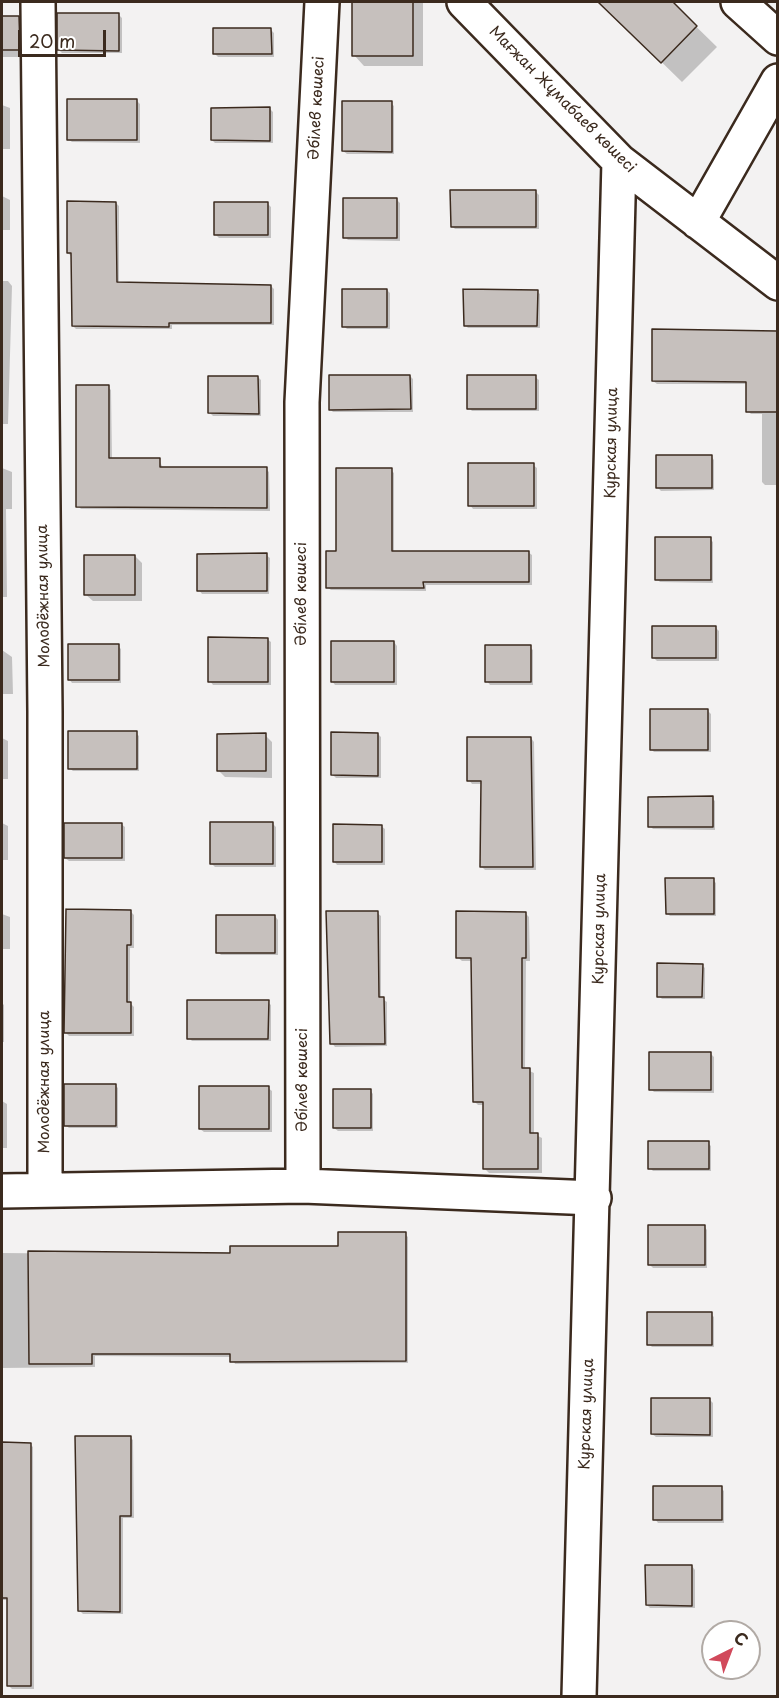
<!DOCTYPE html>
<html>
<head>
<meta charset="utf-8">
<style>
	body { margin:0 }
	#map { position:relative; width:779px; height:1698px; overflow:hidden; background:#f3f2f2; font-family:"Playpen Sans",sans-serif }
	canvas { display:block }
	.frame { position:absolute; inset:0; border:3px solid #3b2a1e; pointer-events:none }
	.north { position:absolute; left:701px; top:1620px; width:60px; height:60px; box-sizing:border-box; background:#fff; border:2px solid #b1aaa5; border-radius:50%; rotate:42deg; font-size:16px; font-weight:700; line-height:24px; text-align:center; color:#3b2a1e }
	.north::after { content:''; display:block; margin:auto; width:21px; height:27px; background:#d1495b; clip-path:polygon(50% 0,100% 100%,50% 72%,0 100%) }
	.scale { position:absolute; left:18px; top:30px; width:88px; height:27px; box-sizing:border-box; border:3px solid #3b2a1e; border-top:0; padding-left:8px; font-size:18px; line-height:21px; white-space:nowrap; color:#3b2a1e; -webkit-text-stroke:4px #fff; paint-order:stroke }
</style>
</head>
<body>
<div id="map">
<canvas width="779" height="1698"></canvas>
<div class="frame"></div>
<div class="north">С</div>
<div class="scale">20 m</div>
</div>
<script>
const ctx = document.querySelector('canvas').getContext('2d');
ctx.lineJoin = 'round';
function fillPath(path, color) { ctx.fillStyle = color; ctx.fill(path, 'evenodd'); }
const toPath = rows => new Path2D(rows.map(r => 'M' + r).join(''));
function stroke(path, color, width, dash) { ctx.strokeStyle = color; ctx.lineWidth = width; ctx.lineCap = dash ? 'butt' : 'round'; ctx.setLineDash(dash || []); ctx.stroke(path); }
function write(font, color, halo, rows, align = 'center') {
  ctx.font = font + ' "Playpen Sans",sans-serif'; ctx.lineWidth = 4.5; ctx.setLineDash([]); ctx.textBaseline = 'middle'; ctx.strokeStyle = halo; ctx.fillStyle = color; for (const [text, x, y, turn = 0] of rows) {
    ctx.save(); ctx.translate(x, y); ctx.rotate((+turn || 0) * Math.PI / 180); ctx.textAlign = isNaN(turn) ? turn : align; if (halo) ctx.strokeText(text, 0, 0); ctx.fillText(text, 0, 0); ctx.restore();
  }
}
fillPath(toPath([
	[354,2,423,2,423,66,364,66,354,55],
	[600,2,671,2,717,47,682,82],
	[119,15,122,18,122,53,62,53,59,50],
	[2,17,19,18,22,21,22,53,19,53,19,57,2,57],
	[271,30,274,33,274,57,218,57,214,53],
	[137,101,140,104,140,143,72,142,68,139],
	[391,103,394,106,394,154,347,154,343,151],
	[2,105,10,108,10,149,2,149],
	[270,109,273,112,273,143,215,143,212,140],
	[536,192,539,195,539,229,455,229,452,226],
	[2,196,10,200,10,230,2,230],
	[397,200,400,203,400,241,348,240,345,237],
	[116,203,119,206,119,283,271,286,274,289,274,325,172,325,172,329,76,329,73,326,71,256,68,253],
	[268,204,271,207,271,238,219,238,216,235],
	[2,281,8,281,12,286,8,424,2,424],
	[387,290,390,293,390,329,347,329,344,326],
	[537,291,540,294,540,328,468,328,465,325],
	[653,331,778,332,778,485,765,485,762,482,762,414,751,414,748,411,748,384,657,384,653,381],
	[410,376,413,379,413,412,333,412,330,409],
	[258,377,261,380,261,416,213,416,210,413],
	[535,377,539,380,539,411,472,411,469,408],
	[108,387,111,390,112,460,159,460,163,468,266,469,269,472,270,511,81,509,78,506],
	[711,456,714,460,714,490,661,491,657,487],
	[533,465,537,468,537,509,473,509,470,505],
	[2,468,12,472,12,509,6,509,7,597,2,597],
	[391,470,394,473,394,553,528,552,532,555,532,585,426,585,426,591,331,590,327,587],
	[710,539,713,542,713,583,660,582,657,579],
	[266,555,270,558,269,594,202,594,199,590],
	[135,556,142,563,142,601,93,601,85,594],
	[716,628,719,631,719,661,657,661,654,658],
	[267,639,271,642,271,685,213,685,210,681],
	[394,642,397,646,397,685,335,685,332,681],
	[118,646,121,649,121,683,72,683,69,679],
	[530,647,533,650,533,685,490,685,487,681],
	[2,650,12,657,13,694,2,694],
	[708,711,711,714,711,752,654,752,651,749],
	[136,733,139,736,139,771,73,771,69,768],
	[378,734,381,737,381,778,336,778,333,775],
	[265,735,272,742,272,778,225,777,218,770],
	[2,738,8,741,8,779,2,779],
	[531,738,534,742,536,870,485,870,482,867,482,784,472,784,469,780],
	[712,798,715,801,715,830,653,829,650,826],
	[2,823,8,826,8,860,2,860],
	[121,824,125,827,125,861,69,861,65,858],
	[273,824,276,827,276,867,215,867,212,864],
	[381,826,385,829,385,865,337,865,334,861],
	[713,880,716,883,716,916,670,916,667,913],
	[130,911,134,915,134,948,130,948,130,1003,134,1007,134,1036,69,1036,65,1032],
	[377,913,381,916,381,998,387,1002,387,1046,335,1047,332,1043],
	[525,913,529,917,530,961,526,961,525,1069,534,1073,534,1134,542,1138,542,1173,489,1173,485,1169,485,1105,478,1105,474,1101,473,961,462,961,457,957],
	[2,914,10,917,10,949,2,949],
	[275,916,278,920,278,955,221,955,218,952],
	[702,965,705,968,705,999,662,999,659,996],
	[268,1002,271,1005,271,1041,192,1041,189,1038],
	[2,1003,4,1005,4,1042,2,1042],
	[711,1054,714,1057,714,1093,654,1092,651,1089],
	[115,1085,118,1088,118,1128,69,1128,65,1125],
	[268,1088,272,1091,272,1132,204,1132,200,1129],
	[370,1090,373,1094,373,1131,338,1131,334,1128],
	[2,1101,7,1104,7,1148,2,1148],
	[708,1143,711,1146,711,1171,653,1171,650,1168],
	[704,1226,707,1230,707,1268,653,1268,649,1264],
	[405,1234,408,1237,408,1363,235,1364,232,1357,95,1356,95,1367,2,1368,2,1253,232,1255,340,1247],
	[711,1314,714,1317,714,1347,652,1347,649,1344],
	[709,1399,713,1403,713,1437,656,1437,652,1434],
	[130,1437,133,1440,134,1518,123,1518,123,1614,83,1614,80,1611],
	[2,1444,30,1444,33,1447,34,1689,12,1689,9,1686,9,1600,2,1600],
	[721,1488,724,1491,724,1523,658,1523,655,1519],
	[692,1566,695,1570,695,1608,650,1608,647,1605]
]), '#0003');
const building = toPath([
	[352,2,413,2,413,56,352,56,352,2],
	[598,2,673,2,697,26,661,63,598,2],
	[57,13,119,13,119,51,57,50,57,13],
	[2,16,19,16,20,50,2,50,2,16],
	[213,28,271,28,272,54,213,54,213,28],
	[67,99,137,99,137,140,67,140,67,99],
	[342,101,392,101,392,152,342,151,342,101],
	[270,107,270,141,211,140,211,108,270,107],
	[450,190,536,190,536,227,451,227,450,190],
	[343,198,397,198,397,238,343,238,343,198],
	[67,201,116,202,117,282,271,285,271,323,169,323,169,327,72,326,71,253,67,253,67,201],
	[214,202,268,202,268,235,214,235,214,202],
	[342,289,387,289,387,327,342,327,342,289],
	[463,289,538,290,537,326,464,326,463,289],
	[652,329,777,331,777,412,746,412,746,382,652,381,652,329],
	[329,375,410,375,411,409,329,410,329,375],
	[467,375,536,375,536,409,467,409,467,375],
	[208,376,258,376,259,414,208,413,208,376],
	[76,385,109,385,109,458,160,458,160,467,267,467,267,508,76,507,76,385],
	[656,455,712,455,712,488,656,488,656,455],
	[468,463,534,463,534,506,468,506,468,463],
	[336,468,392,468,392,551,529,551,529,582,423,582,424,588,326,588,326,551,336,551,336,468],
	[655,537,711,537,711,580,655,580,655,537],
	[267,553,267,591,197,591,197,554,267,553],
	[84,555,135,555,135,595,84,595,84,555],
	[652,626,716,626,716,658,652,658,652,626],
	[208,637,268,638,268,682,208,682,208,637],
	[331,641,394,641,394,682,331,682,331,641],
	[68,644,119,644,119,680,68,680,68,644],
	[485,645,531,645,531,682,485,682,485,645],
	[650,709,708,709,708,750,650,750,650,709],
	[68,731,137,731,137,769,68,769,68,731],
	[331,732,378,733,378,776,331,775,331,732],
	[266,733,266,771,217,771,217,734,266,733],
	[467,737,531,737,533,867,480,867,481,781,467,781,467,737],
	[713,796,713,827,648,827,648,797,713,796],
	[210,822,273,822,273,864,210,864,210,822],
	[64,823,122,823,122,858,64,858,64,823],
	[333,824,382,825,382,862,333,862,333,824],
	[665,878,714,878,714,914,666,914,665,878],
	[66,909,131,910,131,945,127,945,127,1002,131,1002,131,1033,64,1033,66,909],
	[326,911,378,911,379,997,384,997,385,1044,330,1044,326,911],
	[456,911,526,912,526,958,522,958,522,1068,530,1068,530,1133,538,1133,538,1169,483,1169,483,1102,473,1102,471,958,456,958,456,911],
	[216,915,275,915,275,953,216,953,216,915],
	[657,963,703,964,702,997,657,997,657,963],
	[187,1000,269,1000,268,1039,187,1039,187,1000],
	[649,1052,711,1052,711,1090,649,1090,649,1052],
	[64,1084,116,1084,116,1126,64,1126,64,1084],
	[199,1086,269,1086,269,1129,199,1129,199,1086],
	[333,1089,371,1089,371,1128,333,1128,333,1089],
	[648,1141,709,1141,709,1169,648,1169,648,1141],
	[648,1225,705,1225,705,1265,648,1265,648,1225],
	[338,1232,406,1232,406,1361,230,1362,230,1354,92,1354,92,1364,29,1364,28,1251,230,1253,230,1246,338,1246,338,1232],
	[647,1312,712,1312,712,1345,647,1345,647,1312],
	[651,1398,710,1398,710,1435,651,1434,651,1398],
	[75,1436,131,1436,131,1516,120,1516,120,1612,78,1611,75,1436],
	[2,1442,31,1443,31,1686,7,1686,7,1598,2,1598,2,1442],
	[653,1486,722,1486,722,1520,653,1520,653,1486],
	[645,1565,692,1565,692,1606,646,1605,645,1565]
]);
fillPath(building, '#c6c0bd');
stroke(building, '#3b2a1e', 1.5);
const minor = toPath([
	[38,2,45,712,45,1190],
	[464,2,619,161,778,283],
	[738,2,778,38],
	[698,222,778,81],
	[303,1186,302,402,322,2],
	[2,1191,303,1186,594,1198],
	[579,1696,619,161]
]);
stroke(minor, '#3b2a1e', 38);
stroke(minor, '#fff', 33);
write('15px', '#3b2a1e', '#fff', [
	["Мағжан Жұмабаев көшесі",562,100,45],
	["Әбілев көшесі",317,108,-87],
	["Курская улица",612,443,-89],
	["Әбілев көшесі",302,594,-90],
	["Молодёжная улица",44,596,-91],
	["Курская улица",600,929,-89],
	["Әбілев көшесі",303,1080,-90],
	["Молодёжная улица",45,1082,-90],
	["Курская улица",587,1414,-88]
]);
</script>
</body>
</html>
